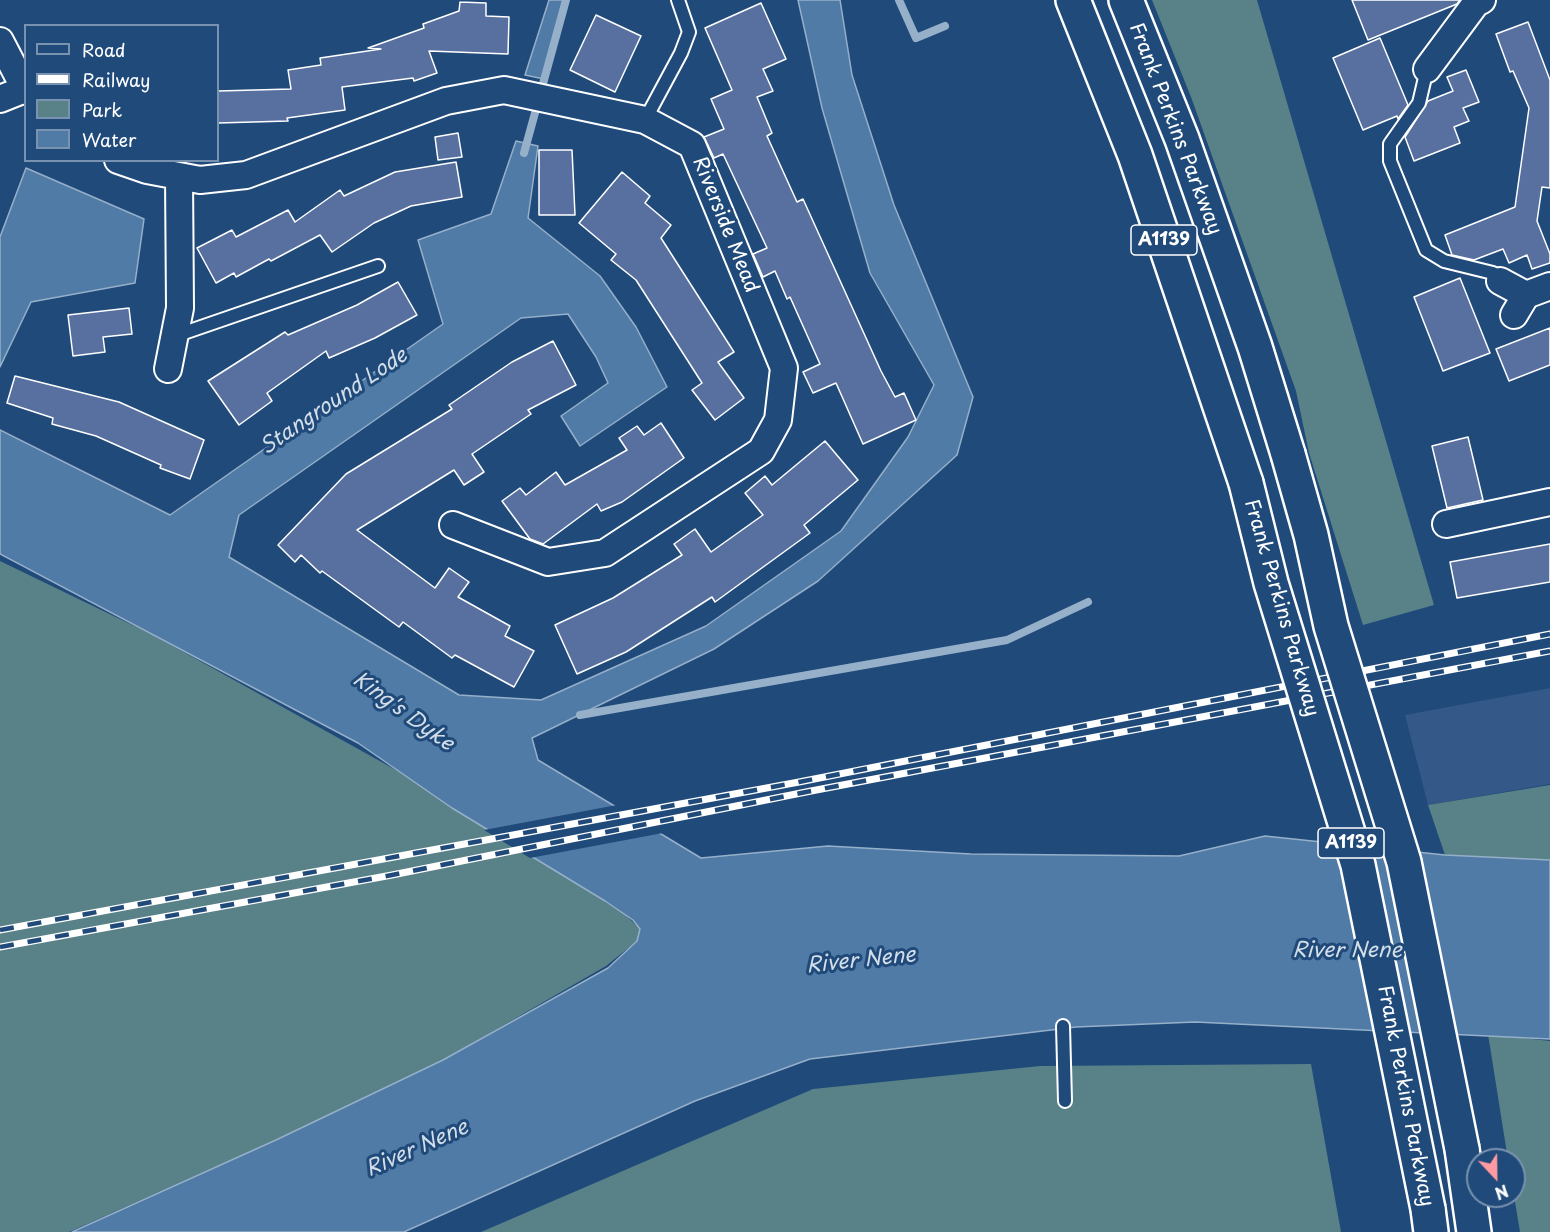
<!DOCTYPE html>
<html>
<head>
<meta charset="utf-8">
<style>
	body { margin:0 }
	#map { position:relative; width:1550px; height:1232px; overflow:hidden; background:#1f4a7a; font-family:"Playpen Sans",sans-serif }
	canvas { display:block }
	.legend { position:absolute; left:24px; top:24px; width:195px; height:138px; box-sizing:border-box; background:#1f4a7a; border:2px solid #7992af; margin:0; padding:8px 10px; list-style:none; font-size:18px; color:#fff }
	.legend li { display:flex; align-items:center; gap:12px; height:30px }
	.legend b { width:30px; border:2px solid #7992af }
	.north { position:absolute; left:1466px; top:1148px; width:60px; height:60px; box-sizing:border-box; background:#1f4a7a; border:2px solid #7992af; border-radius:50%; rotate:158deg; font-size:16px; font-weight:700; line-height:24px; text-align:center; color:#fff }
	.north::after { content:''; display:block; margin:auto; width:21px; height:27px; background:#ff9aa2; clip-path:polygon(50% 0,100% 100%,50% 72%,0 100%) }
</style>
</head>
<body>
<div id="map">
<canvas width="1550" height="1232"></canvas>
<ul class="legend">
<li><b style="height:8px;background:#1f4a7a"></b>Road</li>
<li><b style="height:8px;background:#fff"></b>Railway</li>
<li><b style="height:16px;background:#588188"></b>Park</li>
<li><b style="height:16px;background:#507ba6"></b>Water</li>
</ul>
<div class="north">N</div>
</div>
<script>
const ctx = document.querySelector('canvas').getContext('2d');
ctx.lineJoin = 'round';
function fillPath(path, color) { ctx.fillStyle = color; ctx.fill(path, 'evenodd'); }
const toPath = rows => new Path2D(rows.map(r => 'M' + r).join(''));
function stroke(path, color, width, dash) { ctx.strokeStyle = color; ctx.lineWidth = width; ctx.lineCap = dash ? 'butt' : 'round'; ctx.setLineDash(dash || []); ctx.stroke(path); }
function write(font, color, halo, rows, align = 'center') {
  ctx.font = font + ' "Playpen Sans",sans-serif'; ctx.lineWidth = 6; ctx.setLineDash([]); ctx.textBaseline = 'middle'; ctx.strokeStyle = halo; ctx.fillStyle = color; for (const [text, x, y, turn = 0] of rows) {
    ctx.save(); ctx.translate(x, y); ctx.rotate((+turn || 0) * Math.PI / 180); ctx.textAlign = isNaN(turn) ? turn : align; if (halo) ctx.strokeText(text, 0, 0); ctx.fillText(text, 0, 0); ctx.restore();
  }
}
fillPath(toPath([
	[1550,688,1550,784,1428,805,1405,715]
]), '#345887');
fillPath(toPath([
	[1152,0,1257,0,1434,605,1363,625,1309,453,1296,391,1191,97],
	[0,561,153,635,405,775,626,915,640,929,637,941,606,966,443,1060,276,1140,69,1232,0,1232],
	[1550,785,1550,860,1445,855,1428,805],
	[1488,1034,1550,1041,1550,1232,1520,1232,1514,1196,1514,1160,1508,1160],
	[1311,1064,1341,1232,481,1232,813,1089,1040,1066]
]), '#588188');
const water = toPath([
	[549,0,566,0,544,79,525,75,549,0],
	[798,0,840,0,852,75,894,205,973,397,957,455,818,581,714,649,532,738,538,760,701,858,828,846,971,854,1179,856,1265,836,1445,855,1550,860,1550,1039,1195,1022,1076,1027,810,1059,695,1101,404,1232,72,1232,276,1140,443,1060,608,968,637,941,640,929,633,920,605,901,452,808,358,743,0,554,0,430,170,515,443,324,418,240,491,214,516,141,538,146,528,218,600,276,636,327,667,387,580,446,561,416,608,383,596,357,568,314,521,318,239,515,229,557,459,695,541,700,706,626,841,531,908,437,934,385,870,273,822,108,798,0],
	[26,168,144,219,135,283,31,302,0,367,0,237,26,168]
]);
fillPath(water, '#507ba6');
stroke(water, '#96b0ca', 1.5);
fillPath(toPath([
	[617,805,663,833,530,858,484,830]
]), '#1f4a7a');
stroke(toPath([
	[899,0,916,38,945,26],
	[524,153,566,0],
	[580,715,1007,640,1088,602]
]), '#96b0ca', 8);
const building = toPath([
	[1352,0,1460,0,1457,4,1368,40,1352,0],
	[460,2,486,3,486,16,509,17,508,54,429,51,437,73,414,81,413,78,342,87,345,110,287,118,288,121,218,123,218,91,291,89,288,70,321,65,320,58,381,49,368,48,424,28,423,24,459,11,460,2],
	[761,3,786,59,763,69,773,91,757,97,772,133,767,136,797,202,803,199,881,371,895,397,904,393,916,420,863,444,836,383,813,393,803,372,820,364,790,297,787,299,775,271,763,277,753,254,767,248,723,154,714,158,704,137,724,129,711,99,732,90,705,28,761,3],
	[596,15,641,36,615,92,570,70,596,15],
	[1528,22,1550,80,1550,188,1542,187,1537,221,1550,254,1550,263,1532,269,1527,255,1509,263,1503,249,1474,260,1452,255,1445,235,1515,207,1529,108,1513,71,1510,72,1496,34,1528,22],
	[1380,38,1408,105,1398,119,1397,116,1363,130,1333,58,1380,38],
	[1466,70,1479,102,1463,108,1469,121,1454,127,1460,143,1414,161,1405,137,1428,101,1453,91,1447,77,1466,70],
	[458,133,462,157,438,160,435,137,458,133],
	[539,150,572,150,575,215,539,215,539,150],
	[456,162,462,197,411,206,374,223,332,252,320,235,271,261,269,259,236,277,234,273,216,283,197,248,232,230,236,237,288,210,295,222,340,190,344,196,395,172,456,162],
	[622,172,650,196,645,203,671,225,661,238,734,352,718,362,744,398,715,420,692,390,702,383,636,280,611,260,616,254,579,223,622,172],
	[1460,278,1490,353,1443,371,1414,297,1460,278],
	[398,282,417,315,375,338,329,358,326,351,267,393,272,401,239,425,208,381,285,332,288,335,357,305,398,282],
	[129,308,132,334,103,337,105,352,73,356,68,315,129,308],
	[1550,328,1550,365,1509,381,1496,349,1550,328],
	[553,341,576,385,528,410,531,414,472,454,484,472,464,485,454,470,357,530,435,588,449,568,469,582,458,597,510,626,505,636,534,651,514,687,455,655,452,658,403,622,399,627,322,571,320,573,301,555,295,562,278,545,346,474,452,409,449,405,512,362,553,341],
	[15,376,119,402,204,440,190,479,160,468,161,465,96,436,52,424,53,418,7,403,15,376],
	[661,423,684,458,622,502,601,511,597,504,543,544,530,539,502,501,520,488,526,495,556,472,565,485,627,450,619,438,637,426,644,435,661,423],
	[1468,437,1483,500,1447,508,1432,446,1468,437],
	[825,441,858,480,804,525,810,533,715,602,712,597,626,652,577,674,555,625,613,598,682,555,674,544,695,529,711,552,763,515,745,493,765,476,772,485,825,441],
	[1550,544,1550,582,1457,598,1450,562,1550,544]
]);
fillPath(building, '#5870a0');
stroke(building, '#fff', 1.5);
const service = toPath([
	[1427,69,1419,103,1390,144,1390,161,1426,250,1444,261,1493,273,1500,281],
	[645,120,681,53,689,32,678,0],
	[175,336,378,266],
	[1063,1026,1065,1101]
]);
const minor = toPath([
	[0,41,26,91],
	[1427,69,1476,3,1482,0],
	[0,99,25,89],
	[118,160,147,170,200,180,246,175,446,101,504,90,645,120,692,145,784,368,778,420,761,451,605,553,548,562,453,525],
	[1500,281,1526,295,1550,286],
	[1514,315,1526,295],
	[168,369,180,308,179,176],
	[1446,524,1550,502]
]);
const trunk = toPath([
	[1073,0,1135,155,1246,483],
	[1126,0,1182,139,1255,347,1288,454],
	[1462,1149,1474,1232],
	[1428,1209,1431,1232]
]);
stroke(service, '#fff', 16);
stroke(minor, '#fff', 30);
stroke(trunk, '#fff', 38);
stroke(service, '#1f4a7a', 12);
stroke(minor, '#1f4a7a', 26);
stroke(trunk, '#1f4a7a', 33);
const rail = toPath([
	[0,930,799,782,1550,634],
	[0,947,392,875,811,791,1550,651]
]);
stroke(rail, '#fff', 7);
stroke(rail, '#1f4a7a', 4.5, [14]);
const trunkBridge = toPath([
	[1288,454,1311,535,1331,626,1404,862,1462,1149],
	[1246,483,1271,583,1358,865,1428,1209]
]);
stroke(trunkBridge, '#fff', 38, []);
stroke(trunkBridge, '#1f4a7a', 33);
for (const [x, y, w] of [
	[1164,240,66],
	[1351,843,66]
]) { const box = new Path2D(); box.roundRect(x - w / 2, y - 15, w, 30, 4.5); ctx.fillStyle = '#1f4a7a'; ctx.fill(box); stroke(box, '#fff', 1.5); }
write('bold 18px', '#fff', null, [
	["A1139",1164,240],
	["A1139",1351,843]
]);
write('20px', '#fff', '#1f4a7a', [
	["Frank Perkins Parkway",1175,129,69],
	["Riverside Mead",725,225,68],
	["Frank Perkins Parkway",1281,608,74],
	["Frank Perkins Parkway",1405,1096,79]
]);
write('italic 21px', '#d3dee9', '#1f4a7a', [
	["Stanground Lode",334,402,-34],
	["King's Dyke",403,712,36],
	["River Nene",1347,951],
	["River Nene",861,961,-6],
	["River Nene",417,1149,-24]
]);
</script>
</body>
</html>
